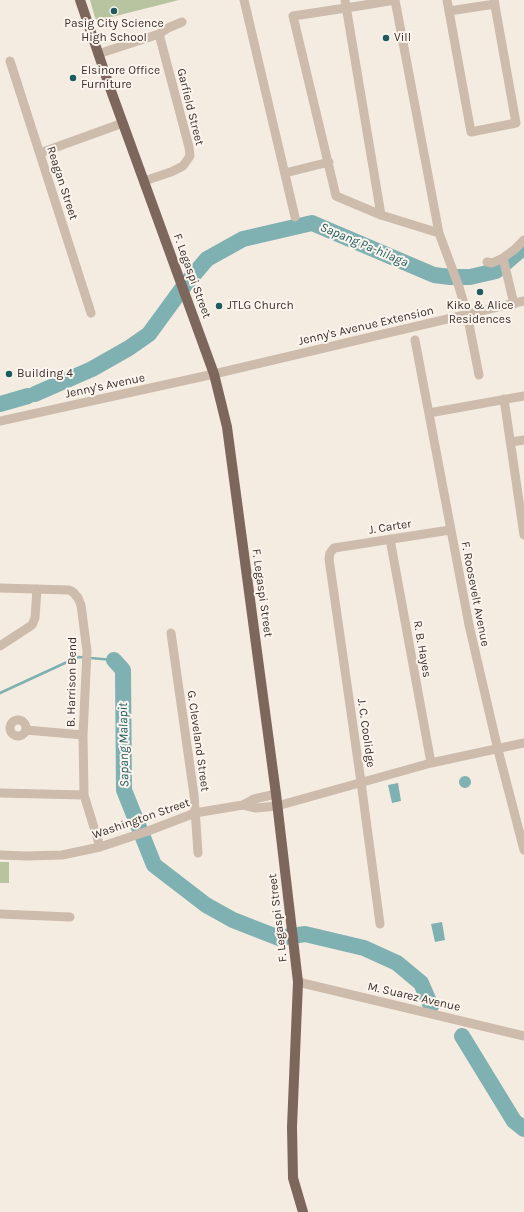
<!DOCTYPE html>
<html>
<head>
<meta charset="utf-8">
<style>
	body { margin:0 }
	canvas { display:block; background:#f4ebe1 }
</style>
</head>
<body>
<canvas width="524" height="1212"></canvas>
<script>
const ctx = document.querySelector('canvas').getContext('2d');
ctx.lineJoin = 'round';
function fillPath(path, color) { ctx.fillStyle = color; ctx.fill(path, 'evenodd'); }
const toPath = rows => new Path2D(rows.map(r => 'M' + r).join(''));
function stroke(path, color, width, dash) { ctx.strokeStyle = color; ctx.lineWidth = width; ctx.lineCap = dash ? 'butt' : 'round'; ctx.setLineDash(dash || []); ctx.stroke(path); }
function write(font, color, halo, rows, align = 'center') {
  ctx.font = font + ' Karla,sans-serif'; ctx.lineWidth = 4; ctx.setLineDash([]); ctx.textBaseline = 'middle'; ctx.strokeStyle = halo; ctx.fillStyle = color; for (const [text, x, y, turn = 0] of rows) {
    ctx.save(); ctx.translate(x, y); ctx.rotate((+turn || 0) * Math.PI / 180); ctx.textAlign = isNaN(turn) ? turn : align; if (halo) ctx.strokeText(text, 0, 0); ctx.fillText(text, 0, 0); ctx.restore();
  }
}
fillPath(toPath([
	[90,0,179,0,96,21],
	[0,862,9,862,9,883,0,883]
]), '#b8c4a0');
fillPath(toPath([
	'459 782a6 6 0 1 1 12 0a6 6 0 1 1-12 0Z',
	[398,783,401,801,392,803,388,785],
	[442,922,445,940,435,942,431,924]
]), '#7fb0b2');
stroke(toPath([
	[0,693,78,657,114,660]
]), '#7fb0b2', 2.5);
stroke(toPath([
	[35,394,92,369,129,348,149,334,184,286,207,259,243,239,312,223,434,275,450,277,470,277,496,271,524,247],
	[0,404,28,396],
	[114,660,123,670,124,790,154,865,206,905,233,920,279,938,305,934,364,948,397,963,421,983,431,1006],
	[462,1036,514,1121,524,1129]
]), '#7fb0b2', 16);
stroke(toPath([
	[244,0,295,217],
	[345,0,381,215],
	[395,0,346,8,293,16,336,196,381,215,439,233],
	[395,0,439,233,459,287,467,314,479,375],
	[447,0,471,132,516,123,494,0],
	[449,11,495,4],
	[98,54,159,34,168,28,182,22],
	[10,61,91,313],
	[40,153,123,123],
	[285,173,329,162],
	[144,181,171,172,183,166,190,156,189,147,159,34],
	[503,258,514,304],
	[487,262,492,263,503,258,515,249,524,240],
	[415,340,469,625,498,750,524,850],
	[504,399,524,535],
	[429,413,524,396],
	[0,421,214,374,524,301],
	[511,442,524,440],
	[390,539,431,763],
	[0,588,69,590,73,592,78,598,81,605,87,651,83,735,84,795,100,847],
	[171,633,194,795,198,853],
	[0,646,32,625,35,618,37,589],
	'10 728a8 8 0 1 1 16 0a8 8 0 1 1-16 0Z',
	[26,730,83,735],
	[0,793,84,795],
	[243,805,256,808,277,806,431,763,524,743],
	[0,855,26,856,62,855,100,847,148,831,195,813,243,805,254,799,276,794],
	[0,914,70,917],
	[380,924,361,782,329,559,330,553,334,548,450,530],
	[298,982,524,1036]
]), '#cdbbac', 9);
stroke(toPath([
	[80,0,110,88,214,374,227,427,276,794,298,982,292,1127,293,1178,303,1212]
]), '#7d675c', 10);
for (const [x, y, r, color] of [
	[114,11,4,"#1f5a5e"],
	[386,38,4,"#1f5a5e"],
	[73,78,4,"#1f5a5e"],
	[480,292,4,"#1f5a5e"],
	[219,306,4,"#1f5a5e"],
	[9,374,4,"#1f5a5e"]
]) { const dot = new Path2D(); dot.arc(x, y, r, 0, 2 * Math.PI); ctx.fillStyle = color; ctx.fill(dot); stroke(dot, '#fbf5ee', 1.5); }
write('12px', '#3b302b', '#fbf5ee', [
	["Pasig City Science",114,24,"center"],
	["High School",114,38,"center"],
	["Vill",394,38],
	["Elsinore Office",81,71],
	["Furniture",81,85],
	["JTLG Church",227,306],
	["Kiko & Alice",480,306,"center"],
	["Residences",480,320,"center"],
	["Building 4",17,374]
], 'left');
write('12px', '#3b302b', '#fbf5ee', [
	["Garfield Street",190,107,76],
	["Reagan Street",62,183,72],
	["F. Legaspi Street",192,276,70],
	["Jenny's Avenue Extension",366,326,-13],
	["Jenny's Avenue",105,386,-12],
	["J. Carter",390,527,-9],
	["F. Legaspi Street",262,593,82],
	["F. Roosevelt Avenue",475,594,79],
	["R. B. Hayes",422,649,80],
	["B. Harrison Bend",72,682,-89],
	["J. C. Coolidge",366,733,82],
	["G. Cleveland Street",198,741,82],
	["Washington Street",141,819,-19],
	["F. Legaspi Street",278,918,-97],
	["M. Suarez Avenue",414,997,13]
]);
write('italic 13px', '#1f5a5e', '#fbf5ee', [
	["Sapang Pa-hilaga",364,245,23],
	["Sapang Malapit",124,745,-91]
]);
</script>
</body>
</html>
